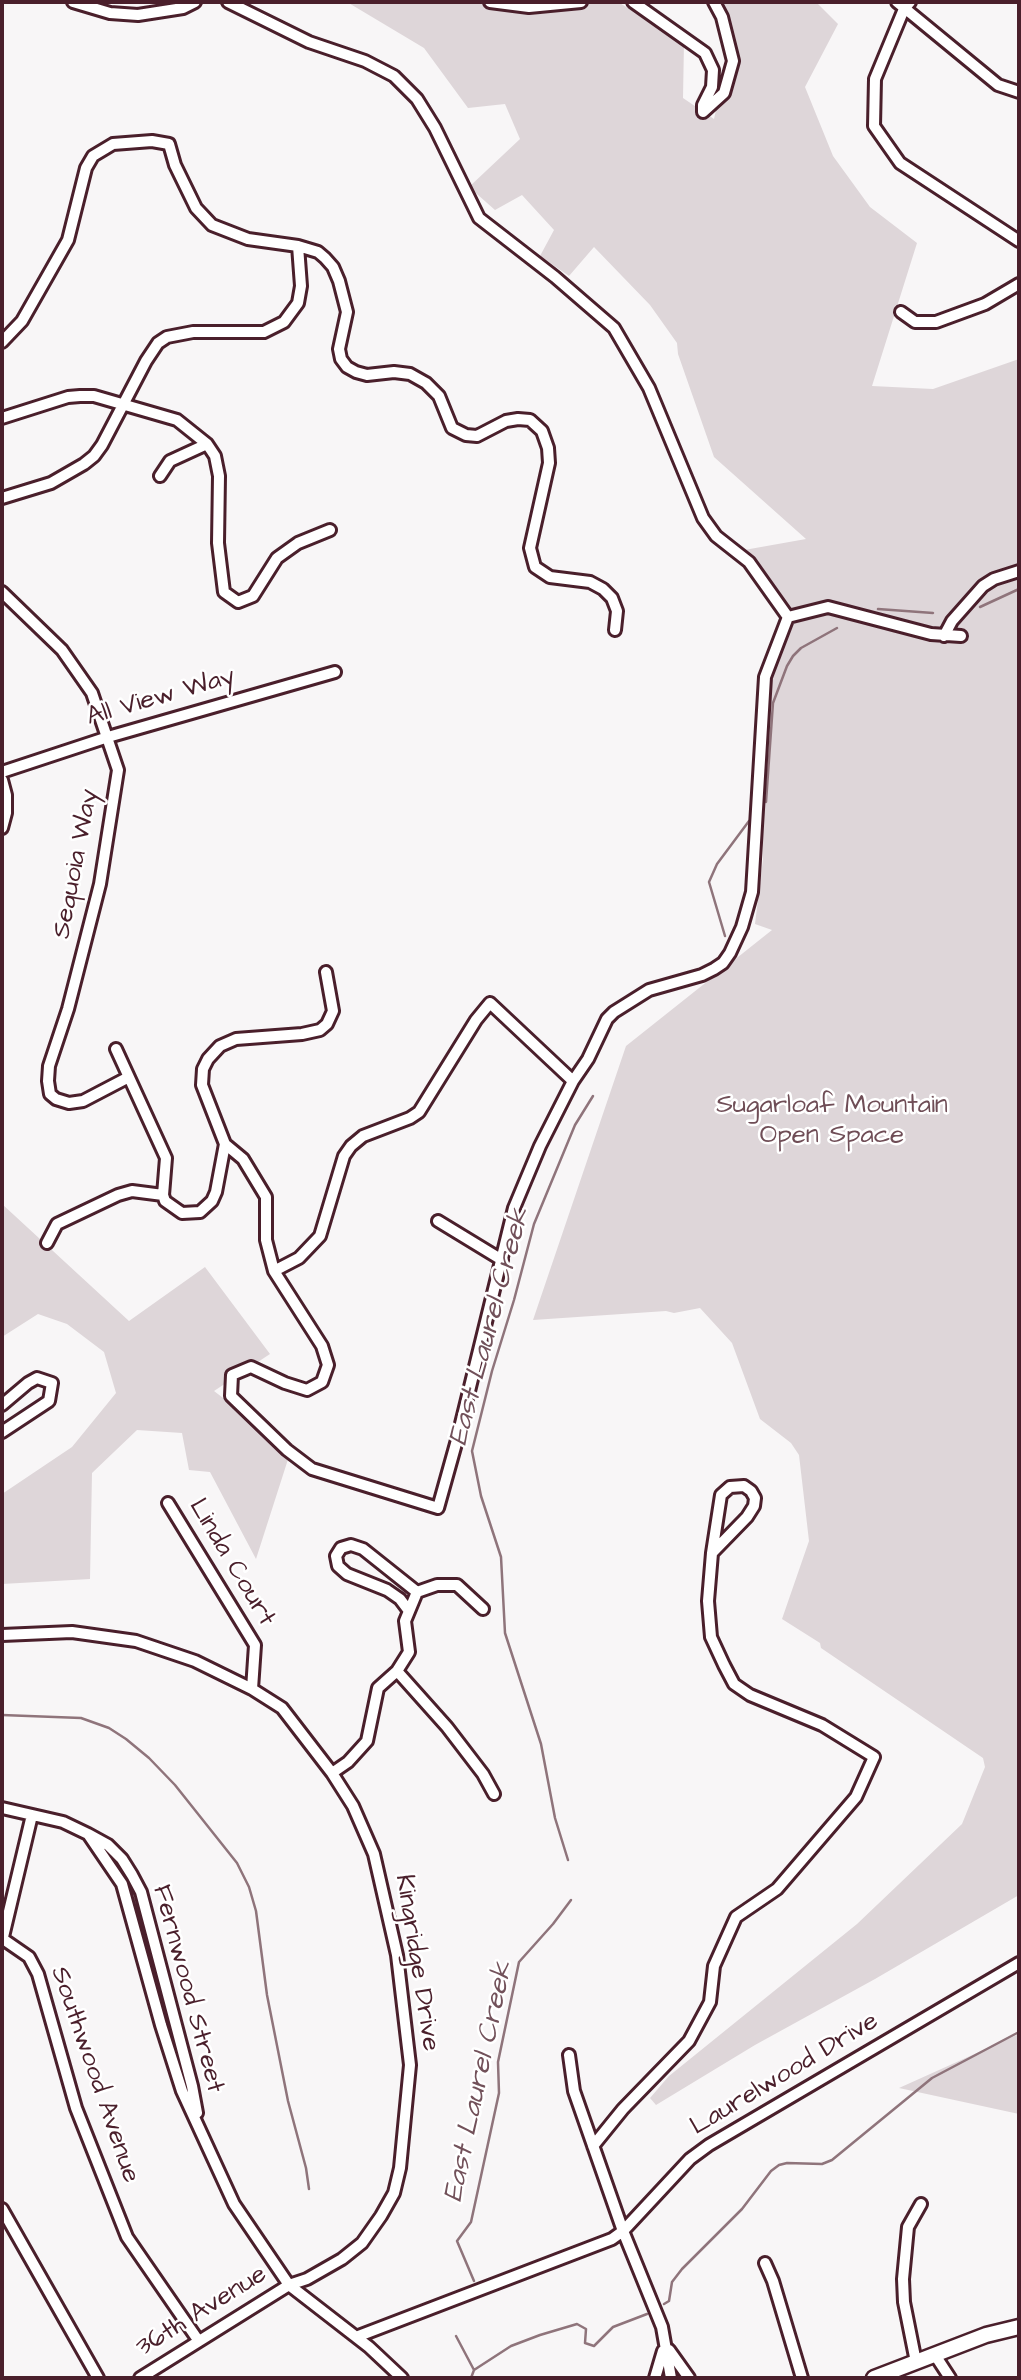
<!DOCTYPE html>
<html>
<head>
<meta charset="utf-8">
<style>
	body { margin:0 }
	#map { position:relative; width:1021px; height:2380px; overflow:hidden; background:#f8f6f7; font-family:"Architects Daughter",sans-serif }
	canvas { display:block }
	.frame { position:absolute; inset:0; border:4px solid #4a1f2b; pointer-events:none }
</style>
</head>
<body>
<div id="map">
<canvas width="1021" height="2380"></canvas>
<div class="frame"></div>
</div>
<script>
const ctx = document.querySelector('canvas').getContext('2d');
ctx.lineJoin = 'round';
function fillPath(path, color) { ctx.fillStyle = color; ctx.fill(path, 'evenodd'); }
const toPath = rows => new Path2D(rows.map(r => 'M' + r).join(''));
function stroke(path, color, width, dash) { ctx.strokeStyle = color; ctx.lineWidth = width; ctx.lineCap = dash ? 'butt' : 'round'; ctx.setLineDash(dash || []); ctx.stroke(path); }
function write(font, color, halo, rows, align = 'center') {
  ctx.font = font + ' "Architects Daughter",sans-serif'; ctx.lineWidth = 5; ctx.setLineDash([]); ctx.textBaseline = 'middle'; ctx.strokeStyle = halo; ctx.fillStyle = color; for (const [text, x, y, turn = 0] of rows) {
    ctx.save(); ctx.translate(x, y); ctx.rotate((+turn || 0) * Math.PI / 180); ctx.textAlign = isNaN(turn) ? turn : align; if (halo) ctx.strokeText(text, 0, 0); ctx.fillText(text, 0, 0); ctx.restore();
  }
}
fillPath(toPath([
	[347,2,618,2,684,42,683,98,714,119,727,61,716,13,710,2,816,2,838,24,805,87,833,156,870,207,917,243,872,386,933,389,1019,359,1019,1895,875,1979,755,2045,656,2105,650,2098,669,2076,857,1924,962,1824,985,1767,983,1758,821,1648,820,1643,782,1619,809,1541,799,1455,791,1443,760,1419,732,1343,700,1308,674,1313,666,1311,533,1320,626,1046,772,930,755,924,763,859,762,676,783,617,759,580,733,552,806,539,714,457,678,354,677,343,650,305,594,247,569,276,540,256,554,230,522,195,495,210,469,187,520,139,505,104,468,108,424,48],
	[2,1204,129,1321,205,1267,270,1354,214,1391,291,1450,256,1559,210,1472,189,1470,182,1433,137,1430,92,1473,90,1579,2,1584,2,1494,72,1447,116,1393,104,1352,67,1324,38,1314,2,1337,2,1260,4,1250,2,1242],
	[1019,2034,1019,2114,899,2088]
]), '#ded6d9');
stroke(toPath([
	[980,607,1019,589],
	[878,609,933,613],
	[766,802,773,703,787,666,793,656,801,648,837,628],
	[725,936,709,882,717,864,749,821],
	[2,1715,81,1718,109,1728,126,1739,149,1758,175,1785,237,1863,249,1887,256,1911,267,1995,288,2101,306,2168,309,2189],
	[568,1860,555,1818,541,1744,505,1633,501,1557,481,1496,472,1451,492,1371,514,1300,534,1224,575,1125,593,1096],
	[474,2281,457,2241,471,2222,499,2093,498,2062,519,1962,553,1924,571,1900],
	[664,2304,669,2301,672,2282,682,2269,742,2209,771,2171,779,2165,787,2163,822,2164,832,2160,932,2078,1019,2032],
	[456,2336,474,2370],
	[471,2378,474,2370,511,2346,540,2335,577,2324,586,2329,585,2343,594,2346,613,2327,647,2314]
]), '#8f747b', 2.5);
const minor = toPath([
	[73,2,110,13,138,15,183,8,195,2],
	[228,2,309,42,365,61,394,76,417,99,435,128,479,218,555,277,614,328,649,388,703,518,716,536,749,562,788,617],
	[490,2,529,7,581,2],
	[633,2,705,53,713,70,712,87,703,105,703,112],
	[897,2,998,85,1019,92],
	[910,2,904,9,875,79,874,126,900,163,1019,241],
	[703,112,724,93,733,61,722,17,714,2],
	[298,246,318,252,325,258,333,267,339,281,347,312,339,349,341,359,347,367,356,372,367,375,394,372,410,374,426,383,439,396,452,428,466,435,477,436,506,421,518,419,530,420,542,431,548,448,549,463,530,548,535,567,550,577,590,582,603,589,612,598,617,611,615,630],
	[901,312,915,322,936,322,985,304,1019,284],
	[2,342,22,321,68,240,86,168,93,156,113,144,152,141,169,144,175,165,196,208,212,225,248,239,298,246,301,286,298,303,284,322,264,332,193,332,167,337,158,343,146,361,102,445,94,456,84,464,51,483,2,498],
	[2,418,68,397,80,396,94,396,177,420,207,444,215,456,219,476,218,543,224,592,238,602,253,596,277,558,298,543,330,530],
	[160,476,170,461,207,444],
	[2,592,62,650,92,693,118,770,100,884,68,1009,49,1066,48,1081,50,1094,56,1099,69,1103,83,1101,127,1078],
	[788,617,828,607,931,634,961,636],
	[944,636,952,621,983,586,994,579,1019,571],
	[2,772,108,737,335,672],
	[2,780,6,795,6,813,2,828],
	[116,1049,166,1158,163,1195,165,1201,182,1213,200,1212,212,1201,216,1192,225,1144,243,1159,266,1197,266,1240,274,1271,322,1346,328,1365,322,1382,307,1390,285,1383,251,1367,232,1375,231,1396,287,1450,312,1469,438,1508,457,1440,514,1208,540,1146,573,1081,588,1059,607,1019,614,1012,649,990,702,975,714,969,723,963,730,953,742,927,752,892,765,677,788,617],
	[225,1144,202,1085,203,1069,208,1059,220,1046,236,1039,302,1034,320,1030,327,1024,333,1011,326,972],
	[438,1221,502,1260],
	[47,1243,57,1224,118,1195,132,1191,163,1195],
	[274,1271,299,1258,320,1236,344,1156,351,1146,363,1136,410,1118,419,1112,476,1020,490,1003,573,1081],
	[2,1405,28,1383,37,1378,52,1383,49,1401,2,1432],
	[168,1503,255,1645,252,1689],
	[409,1611,400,1599,387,1590,347,1574,338,1566,336,1556,341,1548,351,1545,363,1549,417,1592],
	[2,1635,72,1632,136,1641,195,1661,252,1689,282,1708,332,1773,353,1806,374,1854,397,1955,410,2065,400,2168,394,2193,381,2216,362,2243,342,2259,307,2279,289,2285,140,2378],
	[397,1671,447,1727,483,1774,494,1794],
	[332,1773,348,1762,367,1741,378,1688,397,1671,409,1652,405,1621,417,1592,437,1585,457,1585,483,1609],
	[2,1808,63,1822,88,1834,108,1845,122,1859,132,1875,141,1892,192,2086,197,2113],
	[88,1834,122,1884,161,2025,182,2091,234,2204,289,2285,369,2347,402,2378],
	[3,1939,29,1957,38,1974,76,2108,127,2237,198,2340],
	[2,1941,32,1815],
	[569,2055,574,2091,623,2231,662,2327,671,2378],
	[593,2146,623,2109,689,2041,710,2002,714,1966,736,1917,777,1889,856,1797,874,1757,822,1725,750,1695,734,1684,724,1665,711,1637,708,1601,712,1553,721,1495,730,1487,744,1486,751,1491,755,1498,754,1506,747,1517,712,1553],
	[2,2209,98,2378],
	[765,2263,773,2281,802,2378],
	[356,2337,612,2239,623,2231,690,2159,709,2145,1019,1963],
	[669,2350,689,2378],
	[935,2355,950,2378],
	[916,2362,904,2302,903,2279,908,2227,921,2204],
	[655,2378,663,2351]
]);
const major = toPath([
	[874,2378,986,2335,1019,2327]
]);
stroke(minor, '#4a1f2b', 16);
stroke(major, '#4a1f2b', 19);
stroke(minor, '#fff', 10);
stroke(major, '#fff', 14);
write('26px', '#4a1f2b', '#fff', [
	["All View Way",161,698,-16],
	["Sequoia Way",77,864,-79],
	["Linda Court",231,1563,59],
	["Kingridge Drive",416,1963,81],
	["Fernwood Street",187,1989,75],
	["Southwood Avenue",94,2075,71],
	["Laurelwood Drive",785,2075,-31],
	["36th Avenue",202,2312,-32]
]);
write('26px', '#6f4d56', '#fff', [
	["Sugarloaf Mountain",832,1107],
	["Open Space",832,1137]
]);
write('italic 28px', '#72515a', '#fff', [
	["East Laurel Creek",491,1327,-75],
	["East Laurel Creek",480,2082,-78]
]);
</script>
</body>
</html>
